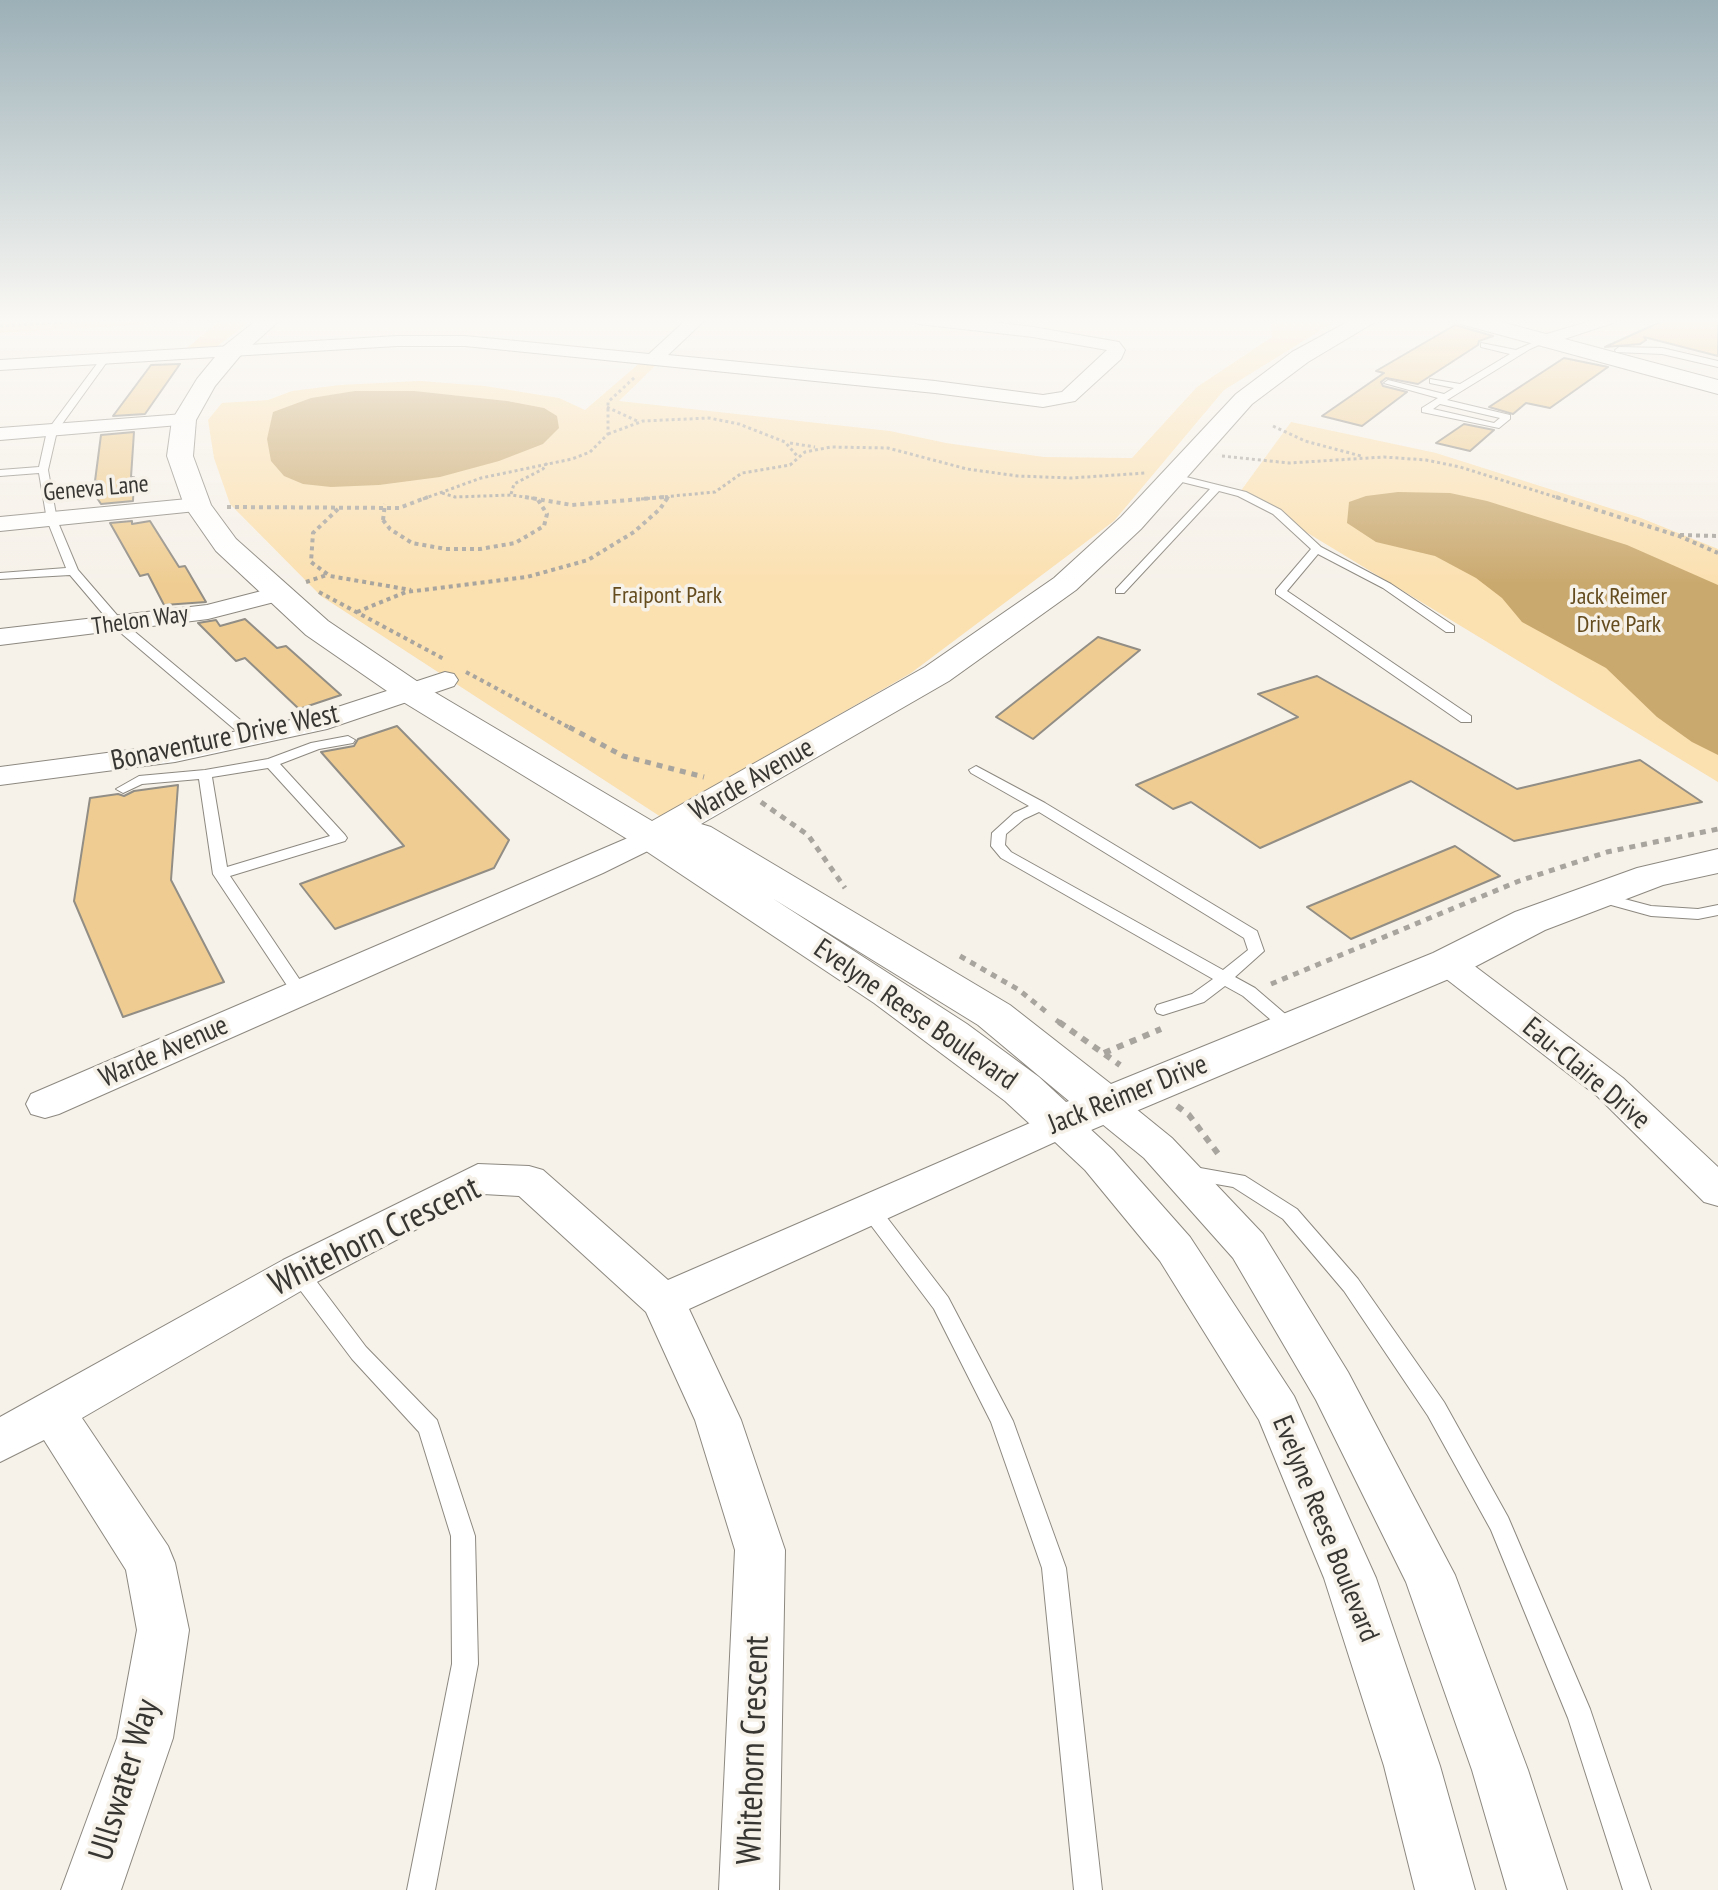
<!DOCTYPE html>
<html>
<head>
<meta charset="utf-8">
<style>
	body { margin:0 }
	canvas { display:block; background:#f6f1e9 }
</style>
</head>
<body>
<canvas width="1718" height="1890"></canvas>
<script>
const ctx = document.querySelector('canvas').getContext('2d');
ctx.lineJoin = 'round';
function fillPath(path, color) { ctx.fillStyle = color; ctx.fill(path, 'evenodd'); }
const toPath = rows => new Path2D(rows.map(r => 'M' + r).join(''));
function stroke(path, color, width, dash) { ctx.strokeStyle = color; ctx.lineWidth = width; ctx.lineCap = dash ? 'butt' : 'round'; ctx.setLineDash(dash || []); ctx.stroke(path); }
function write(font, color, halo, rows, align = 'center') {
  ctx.font = font + ' "PT Sans Narrow",sans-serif'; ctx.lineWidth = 7; ctx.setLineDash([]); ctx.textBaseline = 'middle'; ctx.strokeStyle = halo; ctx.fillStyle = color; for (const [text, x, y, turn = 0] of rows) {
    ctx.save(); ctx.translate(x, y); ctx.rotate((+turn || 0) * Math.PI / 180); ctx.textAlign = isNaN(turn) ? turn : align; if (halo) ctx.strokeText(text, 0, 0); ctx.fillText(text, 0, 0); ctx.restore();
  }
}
fillPath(toPath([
	[0,319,253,319,211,351,182,352,221,320,0,333],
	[1284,319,1339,319,1224,390,1114,521,911,673,661,817,321,596,230,504,214,458,208,420,222,403,268,400,292,391,340,385,420,381,485,386,559,398,585,410,642,361,659,362,619,401,890,431,946,443,1044,457,1132,458,1197,387,1272,337,1271,325],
	[1291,422,1436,453,1641,518,1718,549,1718,782,1240,492]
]), '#fbe0b0');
fillPath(toPath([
	[355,391,414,391,507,401,544,408,557,416,559,428,543,444,499,461,440,477,379,485,331,487,303,484,284,476,271,461,267,439,273,412,311,398],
	[1398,492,1450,493,1487,501,1627,545,1718,585,1718,755,1692,742,1657,717,1606,668,1522,622,1502,598,1476,578,1435,556,1376,542,1347,523,1349,502,1366,496]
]), '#caa96e');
const building = toPath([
	[1667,319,1718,319,1718,356,1644,337,1646,340,1640,344,1605,347,1667,319],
	[1455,325,1493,336,1479,341,1478,345,1418,384,1386,378,1381,382,1383,386,1407,392,1362,426,1322,416,1384,373,1376,371,1455,325],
	[1564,358,1608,367,1550,408,1526,403,1513,414,1489,407,1564,358],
	[180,364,145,414,113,416,151,365,180,364],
	[1464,424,1494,430,1470,451,1436,443,1464,424],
	[134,432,131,477,134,477,133,501,101,504,97,498,99,481,95,481,101,435,134,432],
	[132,521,132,524,150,521,179,567,185,566,206,602,164,605,148,574,140,576,110,523,132,521],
	[245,619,277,648,286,646,341,695,299,709,245,658,236,661,198,623,216,620,220,626,245,619],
	[1098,637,1140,650,1033,739,996,717,1098,637],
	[1317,676,1517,789,1640,760,1702,802,1514,841,1411,781,1260,848,1191,802,1173,809,1136,785,1298,717,1258,694,1317,676],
	[397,726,509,840,494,868,335,929,300,884,404,846,321,752,354,746,358,739,397,726],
	[178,785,171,880,224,982,123,1017,74,901,90,798,118,794,124,796,134,791,178,785],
	[1455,846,1500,876,1351,939,1307,907,1455,846]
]);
fillPath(building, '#efcd92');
stroke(building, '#928e86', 2);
const service = toPath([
	[1543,338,1550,340,1530,349,1447,400,1510,415,1510,419,1499,428,1422,412,1422,408,1438,398,1384,383,1388,380,1444,394,1454,388,1430,383,1430,379,1460,384,1510,354,1481,347,1481,343,1516,350,1543,338],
	[1440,404,1500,418,1494,423,1433,409,1440,404],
	[1619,347,1662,348,1718,361,1718,367,1662,354,1616,352,1615,350,1619,347],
	[102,357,109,359,57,431,48,470,57,520,78,570,123,622,256,733,256,739,246,739,115,628,70,575,0,579,0,573,66,568,47,520,39,473,0,476,0,470,39,467,47,431,102,357],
	[1174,474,1246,492,1281,510,1321,547,1391,584,1454,626,1454,632,1446,632,1383,588,1318,554,1287,591,1471,716,1471,722,1461,722,1276,594,1276,590,1311,549,1273,514,1238,496,1219,491,1124,593,1116,593,1116,589,1210,489,1170,479,1169,477,1174,474],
	[348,736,355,740,353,743,319,749,280,764,345,835,347,838,345,841,230,876,308,992,300,997,294,996,213,874,199,779,142,784,123,793,116,789,139,776,205,770,268,759,311,743,348,736],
	[268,768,330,836,227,867,212,777,268,768],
	[976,766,1045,803,1257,931,1264,951,1235,977,1255,988,1297,1024,1300,1028,1297,1032,1285,1032,1243,996,1225,986,1204,1002,1163,1015,1157,1013,1155,1009,1157,1005,1192,994,1213,979,1001,858,991,846,992,833,1014,813,1029,806,971,773,969,770,976,766],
	[1039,812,1244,938,1248,950,1223,970,1011,852,1005,845,1006,834,1024,819,1039,812],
	[1598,892,1651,906,1698,909,1718,905,1718,915,1698,919,1651,916,1593,900,1590,897,1593,894,1598,892],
	[1189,1166,1245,1176,1297,1209,1358,1279,1444,1402,1508,1517,1590,1709,1651,1890,1623,1890,1568,1718,1491,1530,1428,1416,1344,1291,1283,1219,1233,1187,1182,1178,1180,1173,1182,1168,1189,1166],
	[868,1200,875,1202,948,1297,1013,1421,1066,1568,1102,1890,1074,1890,1042,1568,991,1422,934,1309,861,1212,858,1207,861,1202,868,1200],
	[298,1264,305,1266,366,1347,437,1420,475,1536,478,1664,435,1890,407,1890,452,1664,451,1536,419,1432,352,1359,291,1278,288,1272,291,1266,298,1264]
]);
const minor = toPath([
	[687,319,706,319,668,355,935,381,1043,395,1062,392,1107,350,1033,337,918,324,910,319,967,319,1033,327,1119,342,1125,350,1121,359,1075,401,1043,407,935,393,465,346,397,346,0,370,0,360,397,336,465,336,649,354,687,319],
	[1597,319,1625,319,1546,345,1537,340,1540,336,1597,319],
	[184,414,194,420,191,424,0,440,0,428,184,414],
	[198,498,206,500,209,505,206,510,0,531,0,517,198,498],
	[277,587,286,589,289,594,286,599,208,619,0,645,0,629,207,605,277,587],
	[445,672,454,674,458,680,454,686,327,729,175,762,0,785,0,767,175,744,310,716,445,672],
	[651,828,662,830,667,837,662,844,603,873,59,1114,45,1118,31,1114,26,1104,31,1094,651,828],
	[1448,952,1460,955,1623,1078,1718,1167,1718,1206,1704,1202,1597,1096,1436,971,1431,963,1436,955,1448,952],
	[1105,1091,1119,1095,1172,1138,1263,1234,1348,1372,1455,1575,1528,1770,1567,1890,1507,1890,1472,1770,1406,1582,1316,1400,1233,1258,1144,1158,1091,1115,1086,1105,1091,1095,1105,1091],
	[1060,1110,1074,1114,1113,1150,1190,1237,1294,1396,1376,1578,1440,1766,1475,1890,1415,1890,1384,1766,1324,1578,1259,1420,1160,1261,1085,1170,1055,1142,689,1309,741,1420,785,1550,779,1890,719,1890,735,1550,695,1420,646,1312,519,1196,483,1194,313,1284,82,1418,168,1546,175,1563,189,1630,173,1738,121,1890,61,1890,117,1738,137,1630,126,1570,44,1440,0,1462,0,1417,283,1260,478,1164,529,1166,543,1170,668,1280,1060,1110]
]);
const tertiary = toPath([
	[258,319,281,319,240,356,215,386,196,420,193,456,211,505,236,539,328,621,424,686,652,821,925,667,1054,578,1121,517,1236,394,1292,352,1353,319,1380,319,1308,362,1252,404,1141,529,1076,590,949,681,701,824,711,827,1010,1005,1111,1084,1433,953,1515,912,1637,868,1718,849,1718,873,1663,885,1545,930,1463,973,1077,1136,1060,1141,1043,1136,1005,1101,874,1003,637,845,400,700,306,635,216,551,184,505,167,456,172,420,197,379,224,346,258,319],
	[772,898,978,1025,1069,1101,1066,1102,1039,1077,967,1024,772,898],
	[1454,319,1490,319,1718,380,1718,394,1457,323,1454,319]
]);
stroke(service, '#8d8981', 2);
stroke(minor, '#8d8981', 2);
stroke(tertiary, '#8d8981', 2);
stroke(toPath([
	[0,326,117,319],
	[607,407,637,421],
	[1273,426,1305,441,1361,456],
	[608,434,643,421,709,418,739,424,785,442,798,457],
	[790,443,815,447],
	[1222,456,1289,463,1384,457,1426,460,1460,467,1562,499],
	[442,493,455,497,512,495,537,499],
	[511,494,514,484,543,469,547,463],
	[423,499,481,478,572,459,590,452,608,434,608,402,635,377],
	[641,499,715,492,742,473,790,465,805,452,831,447,888,448,967,469,1018,476,1071,478,1146,473],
	[667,499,669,496]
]), '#a8a49e', 3, [3, 3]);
stroke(toPath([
	[525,497,572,505,665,497],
	[1556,497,1679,536,1718,553],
	[227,507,399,508,428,497],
	[338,509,313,533,311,562,330,576,411,590],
	[383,520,390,529,412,543,446,549,480,549,515,543,544,526,547,514,538,500],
	[1680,535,1718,536],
	[306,582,327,575],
	[319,592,444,659],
	[357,612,406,592,527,577,588,560,634,532,660,509,668,497],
	[466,672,572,729]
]), '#a8a49e', 4, [4, 4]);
stroke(toPath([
	[569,727,623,756,704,777],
	[761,802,808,835,845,888],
	[960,956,1019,990,1049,1014],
	[1271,984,1519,881,1607,852,1718,829],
	[1056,1020,1062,1024]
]), '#a8a49e', 5, [6, 6]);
stroke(toPath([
	[1059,1022,1120,1065],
	[1104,1053,1161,1029],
	[1177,1106,1189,1115,1222,1159]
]), '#a8a49e', 6, [7, 7]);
fillPath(service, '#fff');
fillPath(minor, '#fff');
fillPath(tertiary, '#fff');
stroke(toPath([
	[383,520,385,504]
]), '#a8a49e', 4, [4, 4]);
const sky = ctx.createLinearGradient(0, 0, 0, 584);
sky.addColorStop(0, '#9cb0b7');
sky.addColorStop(0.55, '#fbf9f5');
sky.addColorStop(1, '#fbf9f500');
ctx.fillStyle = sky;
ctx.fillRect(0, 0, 1718, 584);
write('24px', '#373632', '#f6f1e9', [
	["Geneva Lane",96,489,-5],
	["Thelon Way",140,621,-8]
]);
write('24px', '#644c1f', '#f6f1e9', [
	["Fraipont Park",667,596],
	["Jack Reimer",1619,597],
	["Drive Park",1619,625]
]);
write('28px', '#373632', '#f6f1e9', [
	["Bonaventure Drive West",225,738,-12],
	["Warde Avenue",752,780,-30],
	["Evelyne Reese Boulevard",915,1015,35],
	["Warde Avenue",164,1052,-24],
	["Eau-Claire Drive",1586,1074,40],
	["Jack Reimer Drive",1128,1095,-22],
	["Evelyne Reese Boulevard",1325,1529,68]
]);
write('34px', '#373632', '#f6f1e9', [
	["Whitehorn Crescent",375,1237,-26],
	["Whitehorn Crescent",754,1750,-88],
	["Ullswater Way",125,1780,-73]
]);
</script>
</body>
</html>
